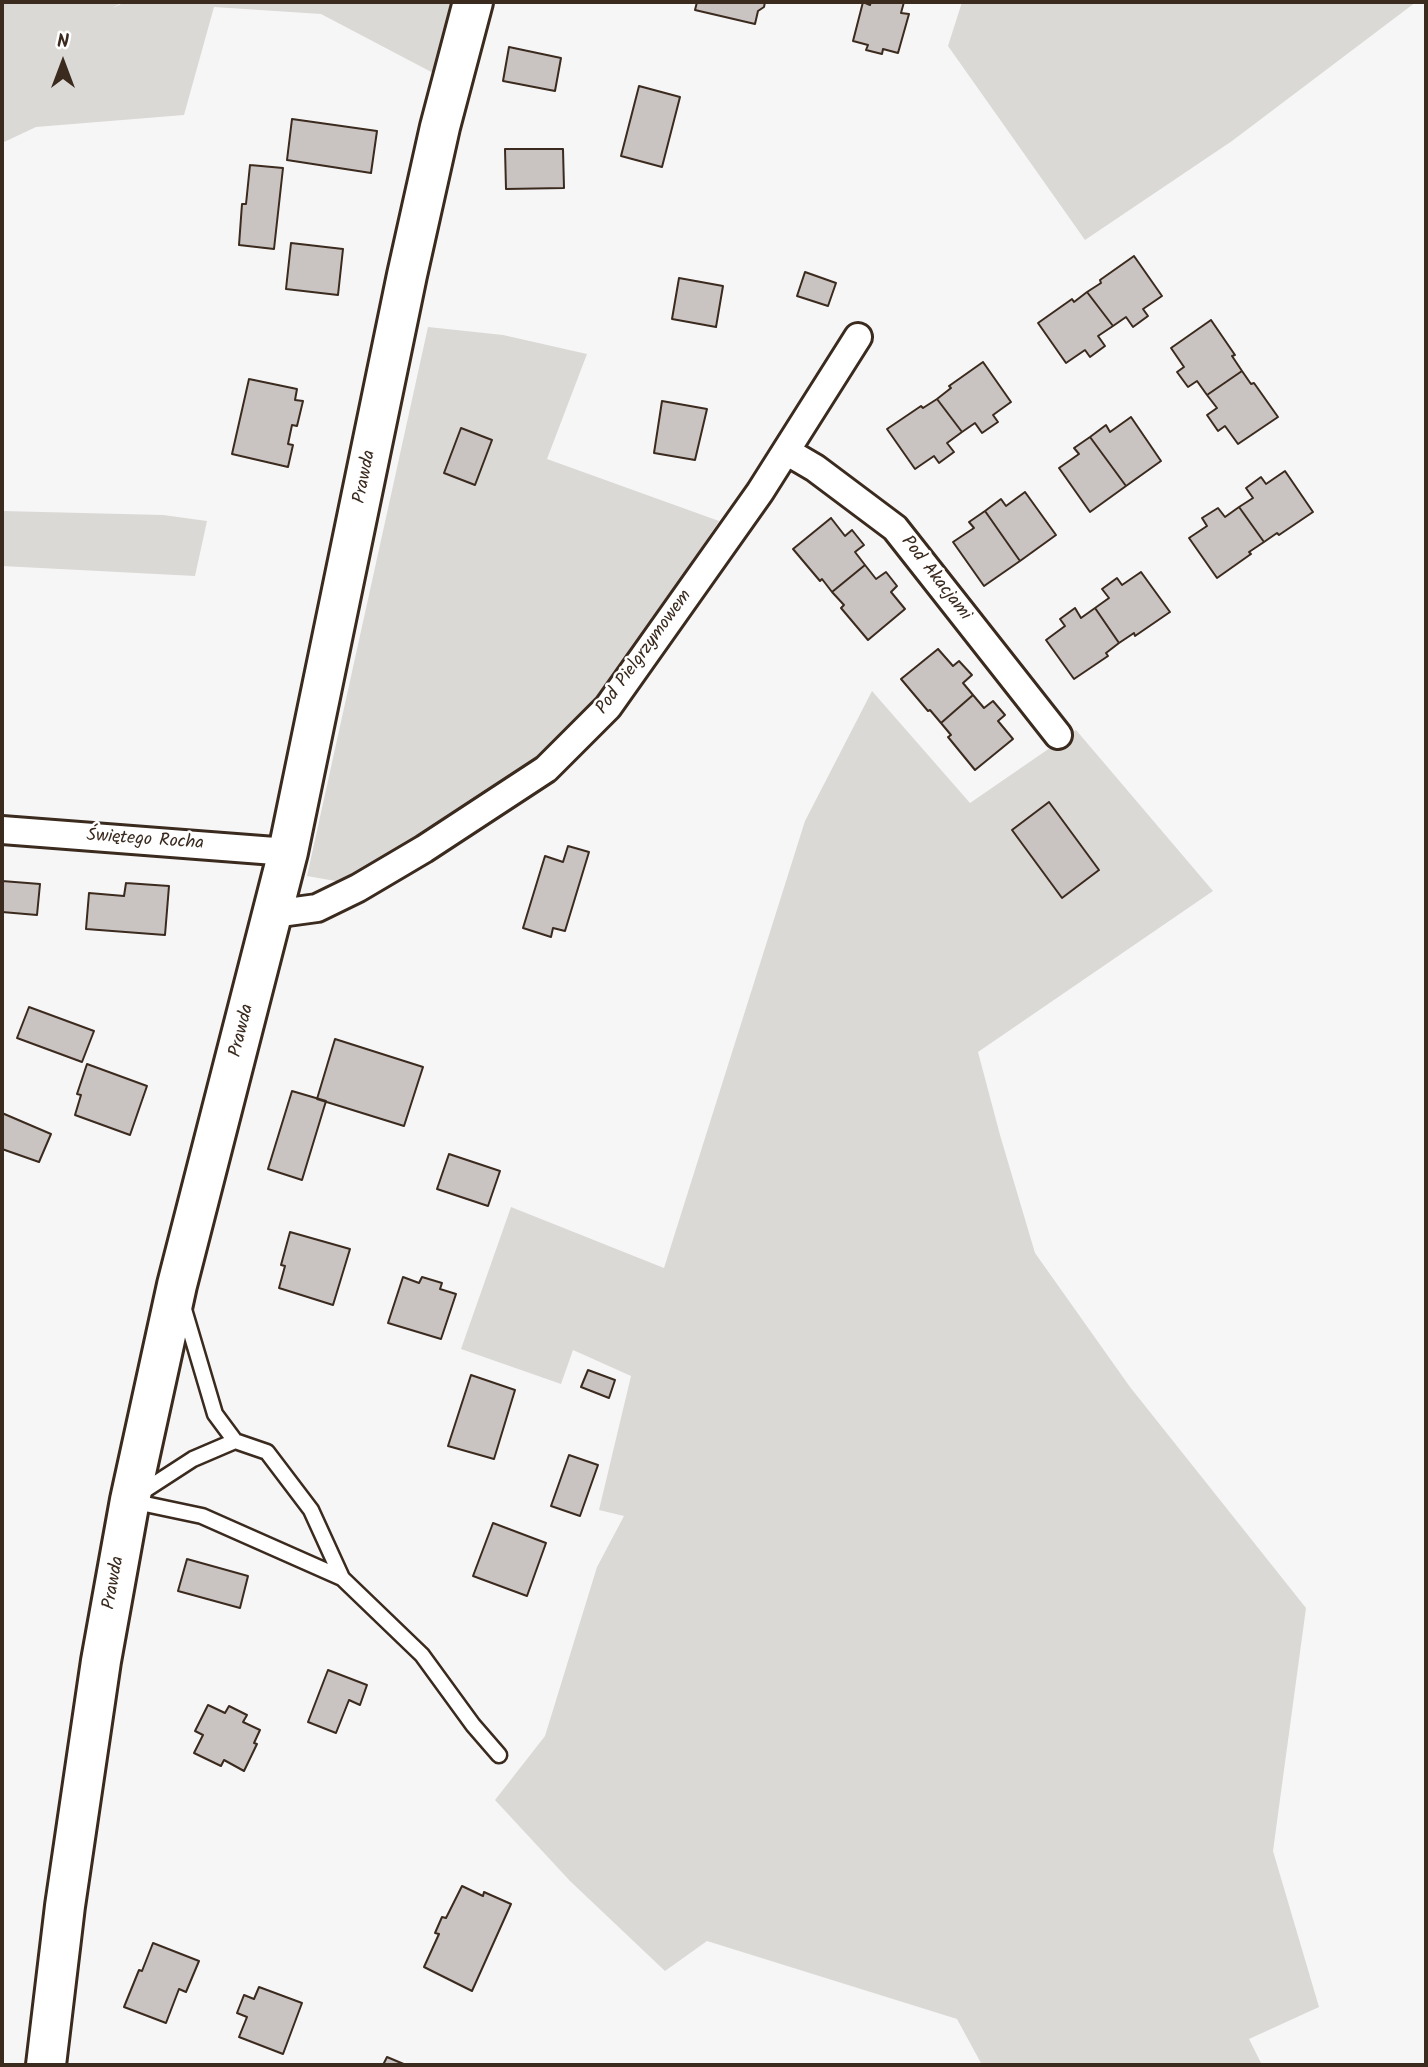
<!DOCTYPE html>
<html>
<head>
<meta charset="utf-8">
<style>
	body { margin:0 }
	#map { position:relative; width:1428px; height:2067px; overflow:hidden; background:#f7f6f6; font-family:Kalam,sans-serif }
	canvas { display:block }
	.frame { position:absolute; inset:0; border:4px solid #3b2a1e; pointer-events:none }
	.north { position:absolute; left:28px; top:28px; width:70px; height:70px; -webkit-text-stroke:5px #fff; paint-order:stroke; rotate:0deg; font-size:19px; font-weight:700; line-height:28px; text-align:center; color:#3b2a1e }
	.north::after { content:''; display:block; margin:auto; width:24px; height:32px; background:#3b2a1e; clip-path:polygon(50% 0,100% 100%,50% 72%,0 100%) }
</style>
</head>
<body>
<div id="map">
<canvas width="1428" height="2067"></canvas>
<div class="frame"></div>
<div class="north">N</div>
</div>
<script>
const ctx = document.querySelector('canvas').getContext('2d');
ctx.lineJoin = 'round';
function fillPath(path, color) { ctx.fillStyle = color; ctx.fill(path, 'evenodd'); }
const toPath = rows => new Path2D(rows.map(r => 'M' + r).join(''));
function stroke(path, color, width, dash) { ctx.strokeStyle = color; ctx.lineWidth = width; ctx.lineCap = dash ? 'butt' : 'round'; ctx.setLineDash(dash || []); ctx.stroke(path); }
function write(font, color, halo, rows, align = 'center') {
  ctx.font = font + ' Kalam,sans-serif'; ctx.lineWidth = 5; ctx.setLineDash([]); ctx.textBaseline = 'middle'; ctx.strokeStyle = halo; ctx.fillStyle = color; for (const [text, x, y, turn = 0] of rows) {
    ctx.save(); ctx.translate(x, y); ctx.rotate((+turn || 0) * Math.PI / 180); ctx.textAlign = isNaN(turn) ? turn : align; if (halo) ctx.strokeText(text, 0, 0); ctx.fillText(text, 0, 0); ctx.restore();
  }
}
fillPath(toPath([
	[2,2,122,2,113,8,125,2,456,2,437,75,321,14,214,7,184,115,36,127,2,143],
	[962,2,1416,2,1232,141,1085,240,948,46],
	[428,327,503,335,587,354,547,459,719,521,612,682,524,773,389,855,341,882,307,876],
	[2,511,163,515,207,521,195,576,2,566],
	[872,691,970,803,1076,730,1213,891,978,1052,1000,1135,1035,1253,1130,1387,1306,1608,1273,1851,1319,2007,1249,2039,1262,2065,982,2065,957,2019,707,1941,665,1971,570,1881,495,1800,545,1736,597,1567,624,1516,599,1510,631,1376,573,1350,561,1384,461,1349,511,1207,664,1268,805,821]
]), '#dbd9d6');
const building = toPath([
	[697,2,765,2,764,7,758,11,755,24,695,10,697,2],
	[863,2,870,5,871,2,904,2,901,13,909,14,898,53,883,49,882,54,866,50,868,45,853,41,863,2],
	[509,47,561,58,555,91,503,81,509,47],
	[639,86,680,97,662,167,621,156,639,86],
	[292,119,377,131,371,173,287,160,292,119],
	[505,149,563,149,564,188,506,189,505,149],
	[250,165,283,168,274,249,239,245,242,204,246,204,250,165],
	[291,243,343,249,338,295,286,289,291,243],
	[1134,256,1162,296,1143,309,1148,316,1133,327,1126,317,1113,326,1087,292,1101,283,1100,280,1134,256],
	[805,272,836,283,828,306,797,296,805,272],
	[679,278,723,286,716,327,672,319,679,278],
	[1087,292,1113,326,1098,336,1105,346,1090,357,1085,350,1066,363,1038,323,1072,299,1074,302,1087,292],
	[1211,320,1235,355,1232,356,1242,371,1207,395,1197,381,1188,387,1177,372,1184,367,1171,348,1211,320],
	[983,362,1011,402,993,415,998,422,982,433,975,423,962,432,937,399,951,388,949,386,983,362],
	[1242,371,1251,384,1254,383,1278,417,1238,444,1225,426,1218,431,1207,415,1217,408,1207,395,1242,371],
	[249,379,297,389,295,400,303,401,297,426,292,425,288,444,293,445,288,467,232,454,249,379],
	[937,399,962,432,947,443,954,452,939,463,934,456,915,469,887,429,921,406,923,408,937,399],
	[662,401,707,409,695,460,654,453,662,401],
	[1131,417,1161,461,1126,486,1090,437,1106,425,1110,432,1131,417],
	[461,428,492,440,475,485,444,473,461,428],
	[1090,437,1126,486,1090,512,1059,468,1079,454,1074,448,1090,437],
	[1285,471,1313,512,1279,535,1277,533,1264,542,1239,507,1253,498,1246,488,1261,477,1266,484,1285,471],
	[1025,492,1056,535,1020,561,985,511,1001,499,1006,506,1025,492],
	[1239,507,1264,542,1249,552,1251,554,1217,578,1189,538,1207,526,1202,518,1218,508,1225,517,1239,507],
	[985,511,1020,561,984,586,953,542,974,528,969,522,985,511],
	[831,518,845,536,852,530,864,545,855,552,865,565,832,592,822,579,820,581,793,549,831,518],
	[865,565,876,579,886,572,897,586,891,592,905,609,868,640,841,608,844,605,832,592,865,565],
	[1141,572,1170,612,1135,636,1134,633,1119,643,1095,608,1109,598,1102,589,1117,578,1122,585,1141,572],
	[1075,608,1081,618,1095,608,1119,643,1106,653,1108,656,1074,679,1046,640,1065,626,1060,619,1075,608],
	[938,649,953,666,959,661,972,675,963,683,973,695,941,723,930,710,928,711,901,679,938,649],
	[973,695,984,708,993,701,1005,715,998,721,1013,739,975,770,948,737,951,735,941,723,973,695],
	[1049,802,1099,870,1062,898,1012,830,1049,802],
	[568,846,589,852,565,931,553,928,551,937,523,928,545,856,563,862,568,846],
	[2,881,40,884,37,915,2,912,2,881],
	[126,883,169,886,165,935,86,929,89,893,124,896,126,883],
	[29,1007,94,1031,82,1062,17,1038,29,1007],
	[335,1039,423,1067,404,1126,317,1099,335,1039],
	[87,1064,147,1086,130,1135,75,1115,81,1095,77,1094,87,1064],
	[292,1091,326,1101,302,1180,268,1169,292,1091],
	[2,1113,51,1134,39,1162,2,1149,2,1113],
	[449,1154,500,1171,488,1206,437,1189,449,1154],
	[290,1232,350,1249,333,1305,279,1288,285,1266,281,1265,290,1232],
	[403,1277,419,1283,422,1277,442,1283,440,1289,456,1294,441,1339,388,1323,403,1277],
	[588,1370,615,1380,609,1398,581,1387,588,1370],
	[471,1375,515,1390,494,1459,448,1446,471,1375],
	[569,1455,598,1465,580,1516,551,1506,569,1455],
	[493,1523,546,1543,527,1596,473,1576,493,1523],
	[187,1559,248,1576,240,1608,178,1591,187,1559],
	[328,1670,367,1685,360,1705,349,1700,336,1733,308,1722,328,1670],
	[208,1705,225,1713,229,1706,247,1715,243,1722,260,1730,254,1743,257,1744,244,1771,224,1760,221,1766,194,1753,203,1735,195,1731,208,1705],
	[462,1886,483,1896,484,1892,511,1904,472,1991,424,1967,439,1934,435,1933,442,1917,446,1918,462,1886],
	[153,1943,199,1961,186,1992,179,1989,166,2023,124,2007,139,1970,142,1971,153,1943],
	[259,1987,302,2003,283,2054,239,2037,247,2017,237,2013,244,1995,254,1999,259,1987],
	[387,2057,406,2065,383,2065,387,2057]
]);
fillPath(building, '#c9c3c1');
stroke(building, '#3b2a1e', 2);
const lane = toPath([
	[183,1306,215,1414,235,1441],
	[139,1494,193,1459,235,1441,267,1452,311,1510,342,1578],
	[131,1501,202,1516,342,1578,422,1655,473,1725,499,1755]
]);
const street = toPath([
	[786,451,815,468,895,528,1058,735],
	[2,830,288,852],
	[273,914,317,908,358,888,424,849,546,769,608,707,760,492,858,337]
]);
const secondary = toPath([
	[46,2065,65,1906,101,1661,130,1500,177,1285,288,852,407,275,440,127,473,2]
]);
stroke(lane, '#3b2a1e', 19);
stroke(street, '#3b2a1e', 32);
stroke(secondary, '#3b2a1e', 44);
stroke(lane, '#fff', 14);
stroke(street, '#fff', 26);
stroke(secondary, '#fff', 38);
write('18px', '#3b2a1e', '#fff', [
	["Prawda",366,477,-79],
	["Pod Akacjami",935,579,52],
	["Pod Pielgrzymowem",645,653,-54],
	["Świętego Rocha",145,841,4],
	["Prawda",243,1031,-76],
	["Prawda",115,1583,-80]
]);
</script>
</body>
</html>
